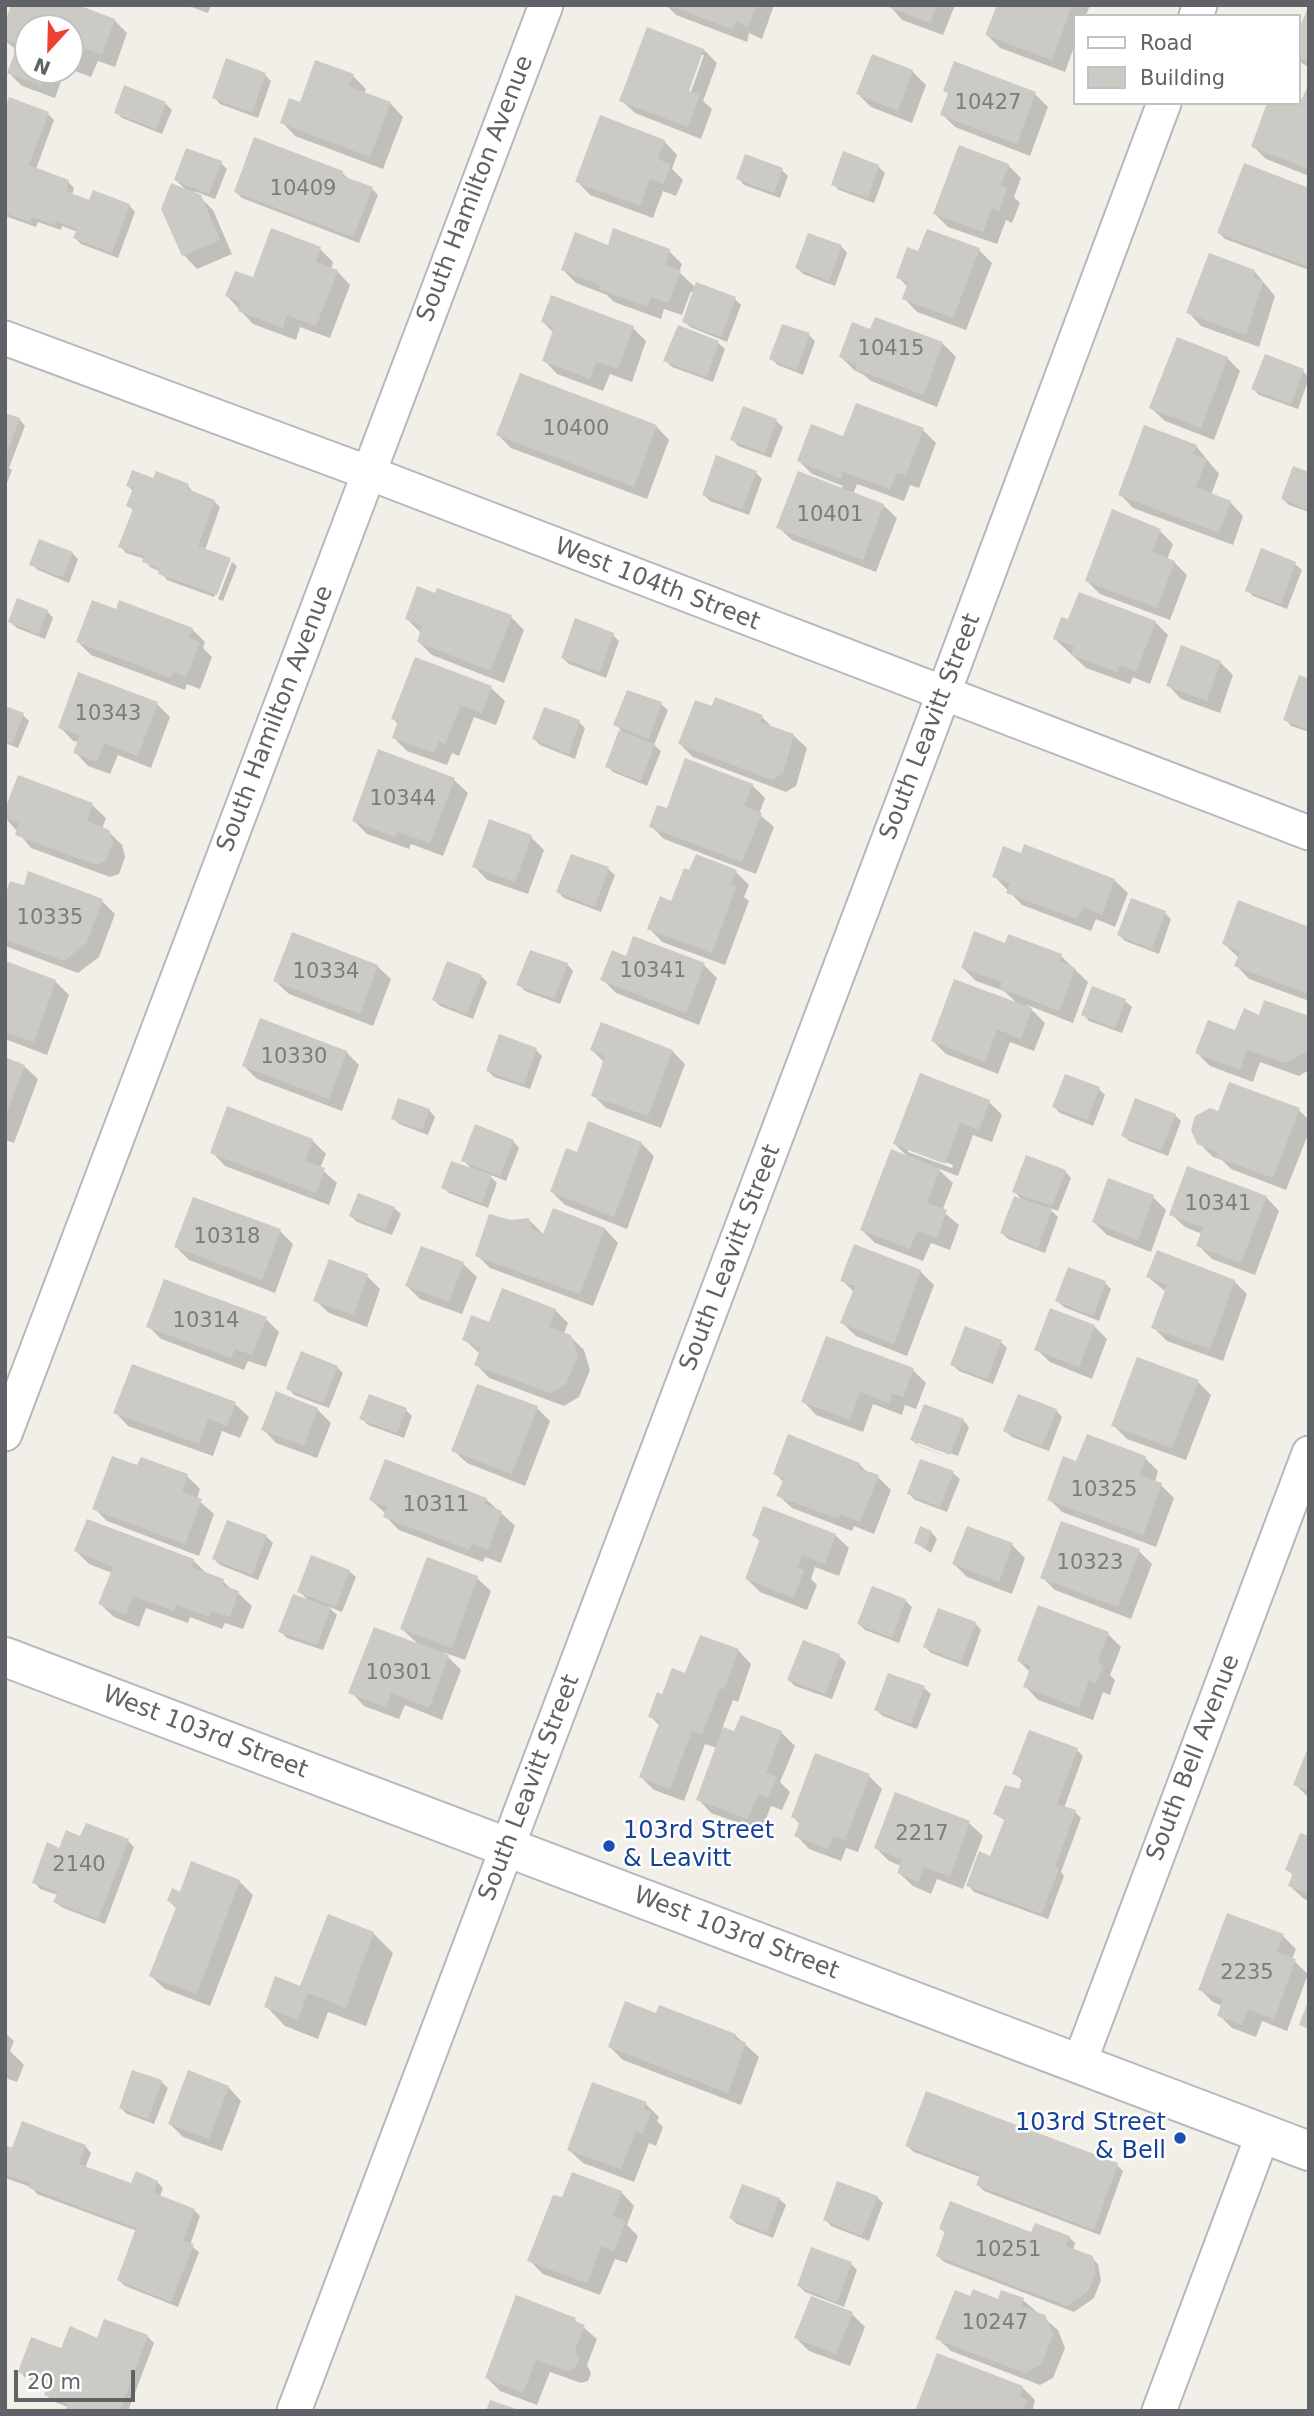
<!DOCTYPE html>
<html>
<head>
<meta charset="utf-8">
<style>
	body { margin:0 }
	#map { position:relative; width:1314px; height:2416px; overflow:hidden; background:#f1efe8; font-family:"DejaVu Sans",sans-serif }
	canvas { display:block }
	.frame { position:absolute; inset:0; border:7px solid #5f6368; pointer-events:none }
	.legend { position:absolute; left:1073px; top:14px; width:228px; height:91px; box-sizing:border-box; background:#fff; border:2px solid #bfc1c3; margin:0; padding:9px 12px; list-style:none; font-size:21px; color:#5f6368 }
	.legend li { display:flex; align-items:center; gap:14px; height:35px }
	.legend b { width:35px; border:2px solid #bfc1c3 }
	.north { position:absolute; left:14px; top:14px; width:70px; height:70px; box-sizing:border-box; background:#fff; border:2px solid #bfc1c3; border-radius:50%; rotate:202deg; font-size:19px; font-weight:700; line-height:28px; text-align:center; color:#5f6368 }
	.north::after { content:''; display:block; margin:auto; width:24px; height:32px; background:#ea4335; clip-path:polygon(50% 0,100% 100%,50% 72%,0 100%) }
	.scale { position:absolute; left:14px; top:2370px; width:121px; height:32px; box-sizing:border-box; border:4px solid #5f6368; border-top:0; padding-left:9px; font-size:21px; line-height:24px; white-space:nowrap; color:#5f6368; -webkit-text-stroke:5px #fff; paint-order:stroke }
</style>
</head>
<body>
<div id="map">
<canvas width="1314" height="2416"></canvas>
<div class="frame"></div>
<ul class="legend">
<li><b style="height:9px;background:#fff"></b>Road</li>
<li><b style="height:19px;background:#cccac5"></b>Building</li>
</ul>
<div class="north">N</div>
<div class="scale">20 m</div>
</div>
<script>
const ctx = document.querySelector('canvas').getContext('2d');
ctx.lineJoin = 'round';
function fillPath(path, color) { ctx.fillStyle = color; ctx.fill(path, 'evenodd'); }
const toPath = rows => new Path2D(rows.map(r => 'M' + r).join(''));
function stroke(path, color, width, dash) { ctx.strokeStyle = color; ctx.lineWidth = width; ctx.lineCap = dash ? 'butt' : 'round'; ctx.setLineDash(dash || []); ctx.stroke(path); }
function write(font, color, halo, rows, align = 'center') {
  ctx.font = font + ' "DejaVu Sans",sans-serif'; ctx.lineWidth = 5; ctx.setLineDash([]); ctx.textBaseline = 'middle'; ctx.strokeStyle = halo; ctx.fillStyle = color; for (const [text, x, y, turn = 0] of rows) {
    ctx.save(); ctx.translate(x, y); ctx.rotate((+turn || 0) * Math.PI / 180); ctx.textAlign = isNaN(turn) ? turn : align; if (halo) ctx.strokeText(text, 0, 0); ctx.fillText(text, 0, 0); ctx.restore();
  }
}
fillPath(toPath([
	[186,5,211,5,208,13],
	[666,5,774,5,762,39,749,33,747,42,676,15],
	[889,5,955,5,943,35,902,20],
	[999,5,1090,5,1086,16,1074,16,1074,47,1065,72,1000,48,987,35],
	[1309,9,1309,68,1298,60,1298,36],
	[114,20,127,33,115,67,98,61,91,77,70,69,70,28,28,28,28,70,65,70,55,98,22,86,9,73,18,51,5,41,5,27],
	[704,50,717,63,703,101,712,109,701,139,635,113,621,100],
	[700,55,704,55,688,100,684,99],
	[912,71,926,85,912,123,871,107,858,94],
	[265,75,271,81,258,118,220,104,214,97],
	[353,76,366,89,364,94,390,103,403,117,383,169,295,136,282,122],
	[1309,90,1309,176,1266,159,1253,146,1298,103,1302,103],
	[1035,94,1048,107,1030,156,955,127,942,114],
	[165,103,172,110,162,134,122,118,116,112],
	[5,113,48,114,54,120,36,169,68,182,74,188,72,195,90,202,129,205,135,212,118,258,81,244,75,238,78,232,62,226,61,230,38,222,36,227,5,216],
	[664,141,677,155,672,169,683,180,676,196,663,191,653,218,590,195,577,181],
	[221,163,227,169,215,199,194,191,213,210,232,254,197,269,184,255,163,209,187,191,176,180],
	[1008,165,1021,178,1014,197,1020,203,1012,223,1006,220,997,244,948,227,935,214],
	[878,166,885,173,874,203,839,190,833,184],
	[782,170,788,176,780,198,744,185,738,178],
	[342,173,349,179,372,189,378,195,359,243,242,198,236,192],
	[1309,190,1309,270,1225,239,1219,233],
	[841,246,847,253,835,286,803,274,797,268],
	[609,247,669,251,682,264,679,272,696,288,735,299,741,305,727,342,690,327,684,321,694,293,691,291,682,315,664,309,661,319,614,302,607,295,576,283,563,270],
	[320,249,333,262,331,269,337,271,350,285,330,338,300,327,296,340,253,324,227,296,254,280],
	[979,250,992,263,966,330,917,312,904,298,908,287,898,277,919,253],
	[1210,255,1255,272,1275,296,1259,347,1201,326,1188,312],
	[543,322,633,328,646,341,632,382,610,374,603,391,557,374,544,360,554,333],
	[679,327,718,343,725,349,713,382,672,367,666,361],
	[871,331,942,343,956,357,937,407,871,381,864,375,854,370,841,357],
	[809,335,815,341,803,375,778,365,771,359],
	[1227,358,1240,371,1214,440,1165,421,1151,408],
	[1303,371,1309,378,1298,409,1259,395,1253,389],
	[5,415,19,419,25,426,9,468,12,470,5,488],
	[776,421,783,427,771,458,738,446,732,439],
	[656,426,669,440,647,499,511,448,498,435],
	[923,430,936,443,919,488,910,485,904,501,857,484,853,494,883,505,897,518,876,572,792,540,778,527,841,489,843,486,812,474,799,461,844,439],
	[1196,446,1219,474,1211,495,1230,502,1243,516,1233,545,1133,508,1120,494],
	[756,473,762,479,749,515,710,501,704,495],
	[1309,474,1309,512,1289,505,1283,499],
	[128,486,188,486,194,493,214,501,220,507,205,550,231,561,229,561,214,597,167,580,161,572,150,567,145,559,126,553,120,546,134,511,128,505,133,491],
	[1160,531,1173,544,1167,560,1174,562,1187,575,1170,620,1100,594,1087,581],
	[1262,551,1295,564,1302,570,1287,609,1253,596,1247,590],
	[72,553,78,559,69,583,38,570,31,564],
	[232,562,237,566,223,601,218,599],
	[436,596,511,617,524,630,504,683,432,655,419,642,420,632,407,619],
	[47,611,53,618,45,639,17,628,10,622],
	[117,612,192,629,205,642,203,648,212,657,200,689,187,684,185,690,91,655,78,642],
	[1155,622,1168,635,1150,684,1133,677,1130,684,1086,668,1055,639],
	[613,635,619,641,606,678,569,664,563,658],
	[416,659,491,688,505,701,496,725,474,717,459,756,452,753,447,765,407,751,394,738,399,725,393,719],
	[1220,662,1233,675,1220,713,1181,699,1168,685],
	[1309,680,1309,732,1291,726,1285,719],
	[157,704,170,717,151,768,118,755,110,774,88,766,75,752,79,742,73,741,60,727],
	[661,704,668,710,654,745,661,751,647,786,613,772,607,766,621,730,615,724],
	[5,708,23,715,29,721,18,748,5,743],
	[713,708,762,717,774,729,793,735,807,748,796,786,786,792,693,757,680,744],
	[579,722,585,728,575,759,540,745,534,739],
	[379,752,454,780,468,793,443,856,411,844,409,849,367,834,354,821],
	[19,777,92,805,106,818,102,829,108,831,122,845,125,857,119,874,110,877,31,848,5,817],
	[752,785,765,798,759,814,774,827,756,874,664,839,651,826,668,811],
	[531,837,544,850,528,894,487,880,474,866],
	[608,869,615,875,601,912,564,898,558,892],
	[736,872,749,885,744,897,749,901,725,965,662,942,649,928,672,903],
	[994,876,1114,880,1128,893,1115,927,1096,919,1091,931,1022,905],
	[5,900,102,901,115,914,99,957,78,973,5,946],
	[1165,913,1171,919,1159,954,1125,941,1119,935],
	[1309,929,1309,1001,1249,979,1236,965,1239,958,1224,944],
	[1006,945,1061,956,1088,982,1073,1023,1027,1005,1045,1023,1034,1051,1010,1042,998,1074,946,1054,933,1041,1019,1005,1004,991,976,981,963,968],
	[627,958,704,965,717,978,699,1025,616,993,603,980],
	[7,963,55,981,69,995,47,1055,5,1039,5,969],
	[567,964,573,971,560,1004,525,991,519,985],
	[377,966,391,979,373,1026,289,994,275,981],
	[481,976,487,982,473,1019,440,1006,434,1000],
	[1093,988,1125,1001,1132,1007,1122,1033,1089,1021,1083,1014],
	[1260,1017,1309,1018,1309,1070,1299,1076,1260,1062,1253,1082,1210,1066,1197,1053],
	[536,1050,542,1056,530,1089,494,1077,488,1071],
	[592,1050,672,1051,685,1064,661,1128,606,1108,593,1095,605,1063],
	[346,1052,359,1065,342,1111,257,1079,244,1066],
	[5,1059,24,1066,38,1079,14,1143,5,1140],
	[1099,1089,1105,1095,1093,1126,1060,1113,1054,1107],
	[989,1102,1002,1115,992,1142,973,1135,958,1176,937,1168,953,1183,942,1211,959,1225,950,1250,931,1243,923,1261,875,1243,862,1230,909,1158,895,1144],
	[908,1148,953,1165,952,1168,908,1152],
	[429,1110,435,1117,428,1135,399,1124,393,1118],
	[1299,1110,1309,1120,1309,1132,1286,1190,1231,1169,1222,1160,1213,1157,1199,1143,1219,1114],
	[1175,1115,1181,1121,1168,1156,1129,1141,1123,1135],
	[312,1140,326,1154,320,1168,337,1183,329,1205,225,1166,212,1152],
	[513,1141,519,1148,506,1181,488,1174,497,1183,488,1208,449,1193,443,1187,474,1171,463,1160],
	[641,1143,654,1156,627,1229,565,1205,552,1192,578,1154],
	[1065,1171,1071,1178,1058,1211,1047,1207,1058,1217,1045,1253,1008,1239,1002,1233,1023,1201,1014,1191],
	[1153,1197,1166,1210,1151,1252,1107,1235,1094,1222],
	[1266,1197,1279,1211,1255,1275,1212,1259,1198,1245,1202,1234,1185,1227,1171,1214],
	[394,1208,401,1214,392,1235,357,1222,351,1216],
	[554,1210,605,1229,618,1243,593,1306,490,1268,477,1255,511,1222,529,1220,544,1235],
	[280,1231,293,1244,275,1293,189,1260,176,1247],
	[463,1264,477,1277,462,1314,420,1299,407,1286],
	[920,1271,934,1285,907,1356,856,1336,842,1323,854,1292,842,1280],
	[367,1276,380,1289,367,1327,329,1313,315,1300],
	[1148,1277,1234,1281,1247,1294,1223,1361,1167,1341,1153,1327,1166,1292],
	[1105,1283,1111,1289,1099,1321,1064,1307,1057,1301],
	[555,1310,568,1323,564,1334,570,1336,584,1350,590,1370,579,1397,564,1406,489,1378,476,1364,480,1354,464,1339,491,1325],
	[266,1319,279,1332,266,1367,248,1361,244,1370,161,1339,148,1326],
	[1094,1326,1107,1339,1092,1379,1050,1362,1036,1349],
	[1001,1342,1007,1348,993,1384,959,1371,952,1364],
	[133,1366,235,1404,249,1417,240,1438,222,1431,213,1456,128,1426,115,1412],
	[337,1367,343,1373,329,1408,294,1395,288,1388],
	[913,1370,926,1383,916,1409,905,1405,902,1415,873,1404,863,1432,816,1415,803,1401],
	[1198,1382,1211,1395,1186,1460,1127,1439,1114,1426],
	[537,1408,550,1421,525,1486,467,1463,453,1450],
	[317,1409,331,1423,317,1458,276,1443,263,1429],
	[406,1410,412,1416,404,1438,368,1425,362,1419],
	[1056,1410,1062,1417,1049,1451,1012,1437,1005,1431],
	[963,1420,969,1427,958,1456,917,1441,917,1445,956,1460,918,1446,912,1440],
	[1145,1458,1158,1471,1155,1482,1161,1485,1174,1498,1156,1547,1062,1512,1049,1499,1077,1463],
	[859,1464,868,1473,878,1477,891,1490,874,1534,854,1526,852,1531,792,1508,778,1495,784,1483,775,1473],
	[138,1468,187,1476,200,1489,197,1499,214,1514,199,1556,107,1521,94,1508],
	[953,1473,960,1479,947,1512,915,1500,909,1494],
	[486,1499,515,1526,501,1563,485,1557,483,1562,399,1530,385,1516,386,1514,371,1500],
	[228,1523,267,1537,273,1543,258,1580,220,1565,214,1559],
	[931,1532,937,1539,931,1553,916,1543],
	[754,1535,835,1535,849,1548,839,1576,815,1567,811,1579,817,1585,807,1610,760,1592,747,1579,761,1542],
	[1012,1545,1025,1558,1012,1594,967,1577,954,1564],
	[76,1551,193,1560,206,1573,223,1581,233,1591,238,1593,252,1606,243,1629,225,1623,222,1629,190,1617,188,1623,146,1608,139,1627,114,1617,100,1604,112,1573,89,1564],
	[1139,1551,1152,1564,1131,1619,1055,1590,1042,1577],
	[349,1571,356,1577,342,1612,327,1606,337,1615,323,1650,287,1638,281,1632,310,1602,299,1591],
	[477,1578,491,1591,465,1660,443,1652,461,1670,442,1720,405,1705,399,1719,364,1706,351,1692,420,1646,402,1629],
	[905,1600,912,1607,899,1643,865,1630,859,1624],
	[975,1623,981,1630,968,1667,931,1653,925,1647],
	[1108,1634,1121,1647,1110,1675,1115,1680,1110,1695,1103,1692,1093,1720,1038,1700,1025,1686,1031,1673,1019,1661],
	[804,1643,839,1656,846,1662,832,1699,795,1686,789,1680],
	[738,1650,751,1664,738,1702,733,1700,722,1729,735,1733,781,1732,795,1746,780,1782,790,1792,782,1810,771,1806,761,1831,711,1813,698,1799,717,1748,705,1744,684,1801,654,1790,641,1777,660,1726,650,1716,663,1696,686,1675],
	[889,1675,924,1688,931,1694,917,1729,883,1716,876,1710],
	[1077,1750,1083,1756,1064,1808,1075,1812,1081,1818,1061,1872,1064,1876,1048,1919,974,1892,968,1885,991,1858,1006,1821,995,1814,1020,1792,1023,1781,1014,1773],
	[1309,1750,1309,1798,1295,1784],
	[869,1776,882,1789,858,1852,846,1848,841,1861,809,1849,796,1835,800,1824,793,1817],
	[896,1795,969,1823,983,1836,963,1889,937,1879,931,1894,913,1886,899,1873,901,1866,889,1861,876,1848],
	[81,1838,128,1841,134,1847,105,1924,61,1907,55,1901,58,1895,40,1889,34,1882,61,1851],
	[1309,1838,1309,1901,1304,1899,1290,1886,1294,1876,1287,1869],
	[239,1881,253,1895,210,2006,165,1989,151,1976,177,1909,169,1901,181,1894],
	[373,1933,393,1953,366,2026,328,2012,318,2039,285,2026,266,2006,301,1988],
	[1283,1936,1296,1949,1292,1959,1308,1974,1287,2031,1262,2021,1256,2037,1232,2028,1219,2015,1222,2006,1213,2002,1200,1989],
	[657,2015,735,2035,759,2057,741,2105,623,2060,610,2047],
	[5,2033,14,2041,10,2051,24,2065,17,2082,5,2078],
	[161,2081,168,2088,154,2124,127,2114,121,2108],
	[228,2087,241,2101,222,2151,183,2137,170,2124],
	[646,2104,659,2117,657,2121,663,2127,656,2146,649,2143,634,2182,583,2163,569,2150],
	[85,2146,91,2153,85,2168,132,2186,157,2182,163,2188,160,2197,194,2210,200,2216,190,2245,199,2252,178,2307,125,2286,119,2280,137,2231,37,2194,31,2187,5,2178,5,2147,13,2150],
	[907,2146,1117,2165,1123,2171,1100,2235,984,2191,978,2185,980,2177,914,2152],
	[621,2192,634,2206,627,2225,638,2236,627,2263,615,2259,600,2295,543,2274,529,2260,563,2199],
	[877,2197,883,2203,869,2241,831,2226,825,2219],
	[779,2199,786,2205,773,2238,737,2224,731,2218],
	[941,2229,1069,2237,1075,2243,1073,2250,1092,2258,1098,2264,1101,2280,1094,2298,1074,2312,944,2262,938,2256,946,2234],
	[851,2264,857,2270,844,2307,805,2292,799,2286],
	[1023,2300,1058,2330,1065,2348,1053,2378,1040,2385,951,2351,937,2338,999,2301],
	[852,2314,865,2327,850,2366,809,2351,796,2338],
	[575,2320,597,2339,587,2365,591,2373,588,2381,581,2383,550,2372,537,2405,500,2391,487,2378],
	[147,2336,154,2343,128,2411,67,2411,68,2407,52,2401,46,2394,49,2387,26,2378,20,2372,62,2351,98,2340],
	[1022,2387,1035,2400,1033,2408,1036,2411,917,2410]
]), '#0003');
fillPath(toPath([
	[11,5,78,5,115,19,102,55,85,48,77,65,70,62,70,28,28,28,28,70,47,70,41,85,7,73,18,44,5,39,5,22],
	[669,5,757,5,748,27,736,21,733,30],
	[883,5,937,5,930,23],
	[997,5,1072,5,1052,60,985,35],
	[1309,5,1309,61,1298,57,1298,31],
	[647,27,704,49,689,91,700,94,688,127,619,101],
	[872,54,913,70,898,111,856,94],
	[226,58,266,73,252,113,212,98],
	[315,60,354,74,348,86,391,102,370,157,280,123,289,98,300,102],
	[954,61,1036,92,1017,144,940,115,948,93,943,91],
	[1309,84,1309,169,1251,147,1267,103,1298,103,1298,99,1301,100],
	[124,85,166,102,156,129,114,113],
	[9,97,49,112,29,165,69,180,66,191,89,200,93,190,130,204,112,253,73,238,77,229,56,221,55,225,32,217,30,222,5,213,5,108],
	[600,115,665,140,658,159,671,165,663,184,650,179,640,206,575,182],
	[254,137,343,171,342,176,373,187,353,237,234,192],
	[959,145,1009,164,1000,186,1007,188,999,211,992,208,983,232,933,214],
	[186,148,222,161,209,194,174,180],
	[843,151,879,165,868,198,831,185],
	[745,154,783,168,774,193,736,179],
	[1244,163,1309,188,1309,267,1217,233],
	[171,183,201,195,220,240,182,256,161,209],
	[271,228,321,247,316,262,338,270,316,326,287,315,283,328,238,311,241,303,225,296,235,271,253,277],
	[613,228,670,249,665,265,681,271,668,303,651,297,648,307,599,289,600,285,561,270,575,232,608,245],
	[927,229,980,248,953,318,902,299,908,282,896,278,907,247,918,251],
	[808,233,842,245,829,281,795,268],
	[1209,253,1255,270,1253,277,1263,281,1246,335,1186,313],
	[696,282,736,297,721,337,682,322],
	[551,295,634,326,618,369,596,362,590,379,542,361,554,327,541,322],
	[875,317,943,342,924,395,855,369,857,365,839,357,852,322,870,329],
	[782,324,810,333,797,370,769,359],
	[678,325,719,341,707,377,663,361],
	[1177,337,1228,357,1201,428,1149,408],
	[1265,354,1304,369,1291,404,1251,389],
	[520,373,657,425,634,487,496,435],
	[856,403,924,428,906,475,897,473,890,489,843,472,841,479,797,461,811,424,843,436],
	[743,406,777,419,765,453,730,440],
	[5,413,20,418,6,456,5,456],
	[1144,425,1197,445,1193,454,1207,459,1196,487,1231,501,1219,533,1118,495],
	[716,455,757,471,742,509,702,495],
	[1293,466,1309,472,1309,510,1281,499],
	[132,470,153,478,156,471,189,484,187,489,215,500,198,546,231,558,217,595,158,574,160,569,142,562,144,556,118,547,133,509,126,506,133,488,126,486],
	[798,471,884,504,863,560,776,528],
	[1112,509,1161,529,1152,552,1175,561,1157,608,1085,581],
	[39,539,73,552,63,577,29,565],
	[1261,548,1296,562,1281,604,1245,591],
	[417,586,435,593,437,588,512,615,491,671,417,642,422,626,405,619],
	[1079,592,1156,621,1136,672,1120,665,1117,672,1071,655,1074,646,1053,639,1061,617,1068,619],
	[17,598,48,610,38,634,8,622],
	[92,600,116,609,119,600,193,628,188,638,200,642,186,677,174,672,171,678,76,642],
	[575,618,614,633,600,672,561,658],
	[1181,645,1221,661,1207,701,1166,686],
	[415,657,492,686,482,713,461,705,445,744,439,741,434,753,392,738,398,721,391,719],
	[78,672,158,702,138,756,104,743,97,762,73,753,80,735,58,728],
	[1299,675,1309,679,1309,730,1283,720],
	[627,690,662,702,649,739,613,725],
	[715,697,763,715,760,722,794,734,783,773,772,780,678,744,695,700,712,706],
	[5,706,24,713,12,743,5,741],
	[544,707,580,720,569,754,532,739],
	[619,730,655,744,641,781,605,767],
	[378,749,455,778,430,843,397,832,395,837,352,821],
	[685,758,753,784,744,806,762,813,742,862,649,827,657,805,667,808],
	[18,775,93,803,87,821,109,830,113,842,106,861,96,865,15,835,19,823,5,818,5,809],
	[489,819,532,835,515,882,472,867],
	[1024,844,1115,879,1102,915,1083,907,1077,919,1006,893,1010,883,992,877,1003,846,1021,853],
	[571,854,609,867,595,907,556,892],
	[696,854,737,870,731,884,736,887,712,953,647,929,660,896,671,901,684,868,689,870],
	[28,871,103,899,86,944,64,961,5,939,5,895,10,881,24,885],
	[1131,898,1166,911,1152,949,1117,935],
	[1238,900,1309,927,1309,986,1306,993,1234,966,1240,952,1222,944],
	[974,931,1005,943,1008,934,1062,954,1060,961,1075,968,1060,1011,999,988,1002,982,961,968],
	[292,932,378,965,360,1014,273,981],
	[633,936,705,963,686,1013,600,980,612,950,626,956],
	[530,950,568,963,554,999,516,985],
	[6,961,56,980,34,1042,5,1032],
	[447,961,482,975,467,1014,432,1000],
	[954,979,1032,1008,1021,1039,997,1029,985,1062,931,1041],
	[1092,986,1126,999,1115,1028,1081,1015],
	[1264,1000,1309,1016,1309,1051,1285,1063,1247,1050,1240,1070,1195,1053,1208,1020,1235,1030,1244,1008,1259,1015],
	[260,1018,347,1051,329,1099,242,1066],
	[601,1022,673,1050,648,1116,591,1096,605,1056,590,1050],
	[499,1034,537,1048,524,1084,486,1071],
	[5,1057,25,1065,5,1117],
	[920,1073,990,1100,979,1130,960,1123,945,1164,893,1144],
	[1065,1074,1100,1087,1087,1120,1052,1107],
	[1229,1082,1300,1108,1273,1178,1216,1157,1218,1152,1197,1144,1191,1130,1195,1116,1210,1108,1218,1111],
	[398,1098,430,1109,422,1130,391,1119],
	[1135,1098,1176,1114,1161,1151,1121,1136],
	[227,1106,313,1139,305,1161,325,1168,316,1193,210,1153],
	[588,1121,642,1142,614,1217,550,1192,566,1148,577,1152],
	[475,1124,514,1140,500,1176,461,1161],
	[891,1149,940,1169,927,1203,947,1210,937,1238,917,1231,910,1249,860,1230],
	[1026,1155,1066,1170,1052,1206,1012,1192],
	[451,1161,492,1175,482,1203,441,1188],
	[1187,1166,1267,1196,1241,1263,1196,1246,1203,1227,1169,1215],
	[1108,1178,1154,1195,1138,1240,1092,1222],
	[358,1193,395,1207,385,1230,349,1216],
	[1014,1196,1052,1209,1038,1248,1000,1233],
	[193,1197,281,1229,262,1280,174,1247],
	[553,1208,605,1228,580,1294,475,1256,489,1214,511,1220,529,1218,532,1229,543,1234],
	[854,1244,921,1270,894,1344,840,1323,855,1286,840,1281],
	[421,1246,464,1262,449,1302,405,1286],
	[1157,1250,1235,1280,1210,1349,1151,1328,1167,1285,1146,1277],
	[329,1259,368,1274,354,1315,313,1301],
	[1068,1267,1106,1281,1093,1316,1055,1301],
	[164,1279,267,1317,252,1355,235,1349,231,1358,146,1327],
	[502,1288,556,1309,549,1327,571,1335,578,1356,566,1384,550,1393,474,1365,481,1348,462,1340,471,1315,489,1322],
	[1050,1308,1095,1325,1079,1367,1034,1350],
	[965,1326,1002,1340,987,1379,950,1365],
	[826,1336,914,1368,903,1397,892,1393,889,1403,860,1392,850,1420,801,1402],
	[301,1351,338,1366,323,1403,286,1389],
	[1137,1357,1199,1380,1172,1448,1111,1426],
	[132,1364,236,1402,227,1426,208,1419,199,1444,113,1413],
	[477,1384,538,1406,512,1474,451,1451],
	[276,1391,318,1408,304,1446,261,1430],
	[369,1394,407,1408,397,1433,359,1419],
	[1018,1394,1057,1409,1042,1446,1003,1431],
	[924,1404,964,1419,950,1455,910,1440],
	[788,1434,860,1463,858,1468,879,1475,860,1522,840,1514,839,1519,776,1496,784,1479,773,1474],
	[1087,1434,1146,1456,1140,1475,1162,1483,1143,1535,1047,1500,1063,1456,1076,1461],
	[112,1456,137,1465,141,1457,188,1474,182,1492,202,1499,185,1544,92,1509],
	[385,1459,487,1498,484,1504,502,1511,488,1550,472,1544,469,1550,383,1517,387,1507,369,1500],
	[920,1459,954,1471,940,1507,907,1494],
	[763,1506,836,1534,825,1564,802,1555,798,1568,804,1570,794,1598,745,1579,760,1539,752,1536],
	[87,1519,194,1559,191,1567,224,1579,222,1585,239,1591,230,1617,211,1611,209,1617,177,1605,174,1611,133,1596,126,1615,98,1604,113,1567,74,1551],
	[227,1520,267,1535,252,1575,212,1559],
	[1061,1521,1140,1549,1118,1607,1040,1578],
	[920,1526,932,1531,925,1548,914,1543],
	[967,1526,1013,1543,999,1582,952,1564],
	[311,1555,350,1570,336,1607,297,1592],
	[427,1557,478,1576,452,1648,400,1629],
	[872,1586,906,1599,892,1638,857,1624],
	[293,1594,331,1608,317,1645,278,1632],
	[1038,1605,1109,1632,1097,1663,1103,1665,1096,1683,1089,1680,1079,1708,1023,1687,1031,1666,1017,1661],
	[938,1608,976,1622,961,1662,923,1647],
	[374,1627,449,1655,429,1708,391,1693,386,1707,348,1693],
	[700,1635,739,1649,724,1690,720,1688,702,1735,692,1731,670,1789,639,1777,660,1721,648,1717,657,1692,662,1694,672,1668,685,1673],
	[803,1640,840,1654,826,1694,787,1680],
	[888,1673,925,1686,911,1724,874,1710],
	[741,1715,782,1731,766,1773,777,1777,768,1798,758,1794,748,1819,696,1800,723,1727,734,1731],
	[1029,1730,1078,1748,1057,1804,1076,1810,1055,1867,1059,1868,1042,1914,966,1886,979,1851,990,1856,1005,1818,993,1814,1005,1785,1019,1789,1022,1778,1012,1774],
	[1309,1745,1309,1791,1293,1785],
	[815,1753,870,1774,845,1840,833,1836,828,1849,794,1836,800,1821,791,1817],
	[895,1792,970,1821,950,1877,924,1867,918,1882,897,1873,902,1860,874,1848],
	[86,1823,129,1839,98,1919,53,1902,58,1892,32,1883,47,1842,59,1848,66,1830,80,1836],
	[1300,1833,1309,1836,1309,1894,1288,1886,1293,1873,1285,1870],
	[191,1861,240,1880,197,1994,149,1976,177,1905,167,1901,172,1888,180,1892],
	[1227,1913,1284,1934,1276,1952,1296,1959,1274,2019,1248,2009,1242,2025,1217,2016,1223,1999,1198,1990],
	[328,1914,374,1932,346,2008,308,1993,298,2020,264,2007,275,1976,300,1986],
	[1309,1999,1309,2029,1299,2025],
	[625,2001,656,2013,659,2005,736,2034,734,2039,746,2042,728,2093,608,2047],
	[132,2070,162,2080,148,2119,119,2108],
	[188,2070,229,2086,209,2139,168,2124],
	[592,2082,647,2102,644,2109,651,2112,643,2134,636,2131,621,2169,567,2150],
	[926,2091,1118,2163,1094,2230,976,2185,980,2174,905,2146],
	[22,2121,86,2145,79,2164,131,2183,136,2171,158,2181,154,2193,195,2209,183,2241,194,2244,171,2302,117,2280,136,2228,29,2188,31,2183,5,2175,5,2145,12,2148],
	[572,2172,622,2191,613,2216,626,2221,614,2251,601,2246,587,2283,527,2261,553,2195,562,2197],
	[837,2181,878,2196,862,2236,823,2220],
	[742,2184,780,2198,767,2233,729,2218],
	[950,2201,1031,2232,1035,2223,1070,2236,1066,2246,1093,2256,1096,2273,1088,2291,1067,2306,936,2256,945,2231,939,2229],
	[811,2247,852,2262,837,2302,797,2286],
	[973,2289,998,2299,1001,2290,1024,2298,1021,2306,1045,2315,1053,2334,1041,2365,1025,2373,935,2339,955,2290,970,2296],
	[516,2295,576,2318,574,2321,585,2325,575,2350,579,2359,575,2368,567,2371,536,2360,523,2393,485,2378],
	[811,2296,853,2312,836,2354,794,2338],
	[104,2319,148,2335,120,2411,65,2411,68,2404,44,2395,48,2384,18,2372,31,2337,61,2348,70,2326,97,2338],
	[937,2353,1023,2386,1020,2397,1027,2400,1023,2411,915,2411],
	[490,2400,519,2410,519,2411,486,2411]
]), '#cccac5');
const street = toPath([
	[1196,16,1200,5],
	[5,338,369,473,1309,833],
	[5,1434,546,5],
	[1079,2064,1309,1453],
	[294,2411,925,743,1164,103],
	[1159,2411,1263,2134]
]);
const secondary = toPath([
	[5,1657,1309,2151]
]);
stroke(street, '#b5b8bc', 37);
stroke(secondary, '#b6babf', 42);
stroke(street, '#fff', 33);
stroke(secondary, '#fff', 38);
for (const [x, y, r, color] of [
	[609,1846,7,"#1a4fb4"],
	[1180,2138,7,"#1a4fb4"]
]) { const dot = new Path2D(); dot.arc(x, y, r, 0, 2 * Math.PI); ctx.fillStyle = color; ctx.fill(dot); stroke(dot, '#fff', 2.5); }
write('21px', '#7a7d7f', null, [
	["10427",988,104],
	["10409",303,190],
	["10415",891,350],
	["10400",576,430],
	["10401",830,516],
	["10343",108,715],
	["10344",403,800],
	["10335",50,919],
	["10341",653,972],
	["10334",326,973],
	["10330",294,1058],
	["10341",1218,1205],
	["10318",227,1238],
	["10314",206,1322],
	["10325",1104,1491],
	["10311",436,1506],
	["10323",1090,1564],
	["10301",399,1674],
	["2217",922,1835],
	["2140",79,1866],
	["2235",1247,1974],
	["10251",1008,2251],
	["10247",995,2324]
]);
write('24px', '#5f6368', '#fff', [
	["South Hamilton Avenue",476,189,-69],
	["West 104th Street",657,585,21],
	["South Hamilton Avenue",276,719,-69],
	["South Leavitt Street",931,727,-69],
	["South Leavitt Street",731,1258,-69],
	["West 103rd Street",205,1733,21],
	["South Bell Avenue",1194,1758,-69],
	["South Leavitt Street",530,1788,-69],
	["West 103rd Street",736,1934,21]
]);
write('24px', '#164399', '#fff', [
	["103rd Street",623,1832],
	["& Leavitt",623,1860],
	["103rd Street",1166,2124,"right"],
	["& Bell",1166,2152,"right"]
], 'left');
</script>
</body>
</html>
